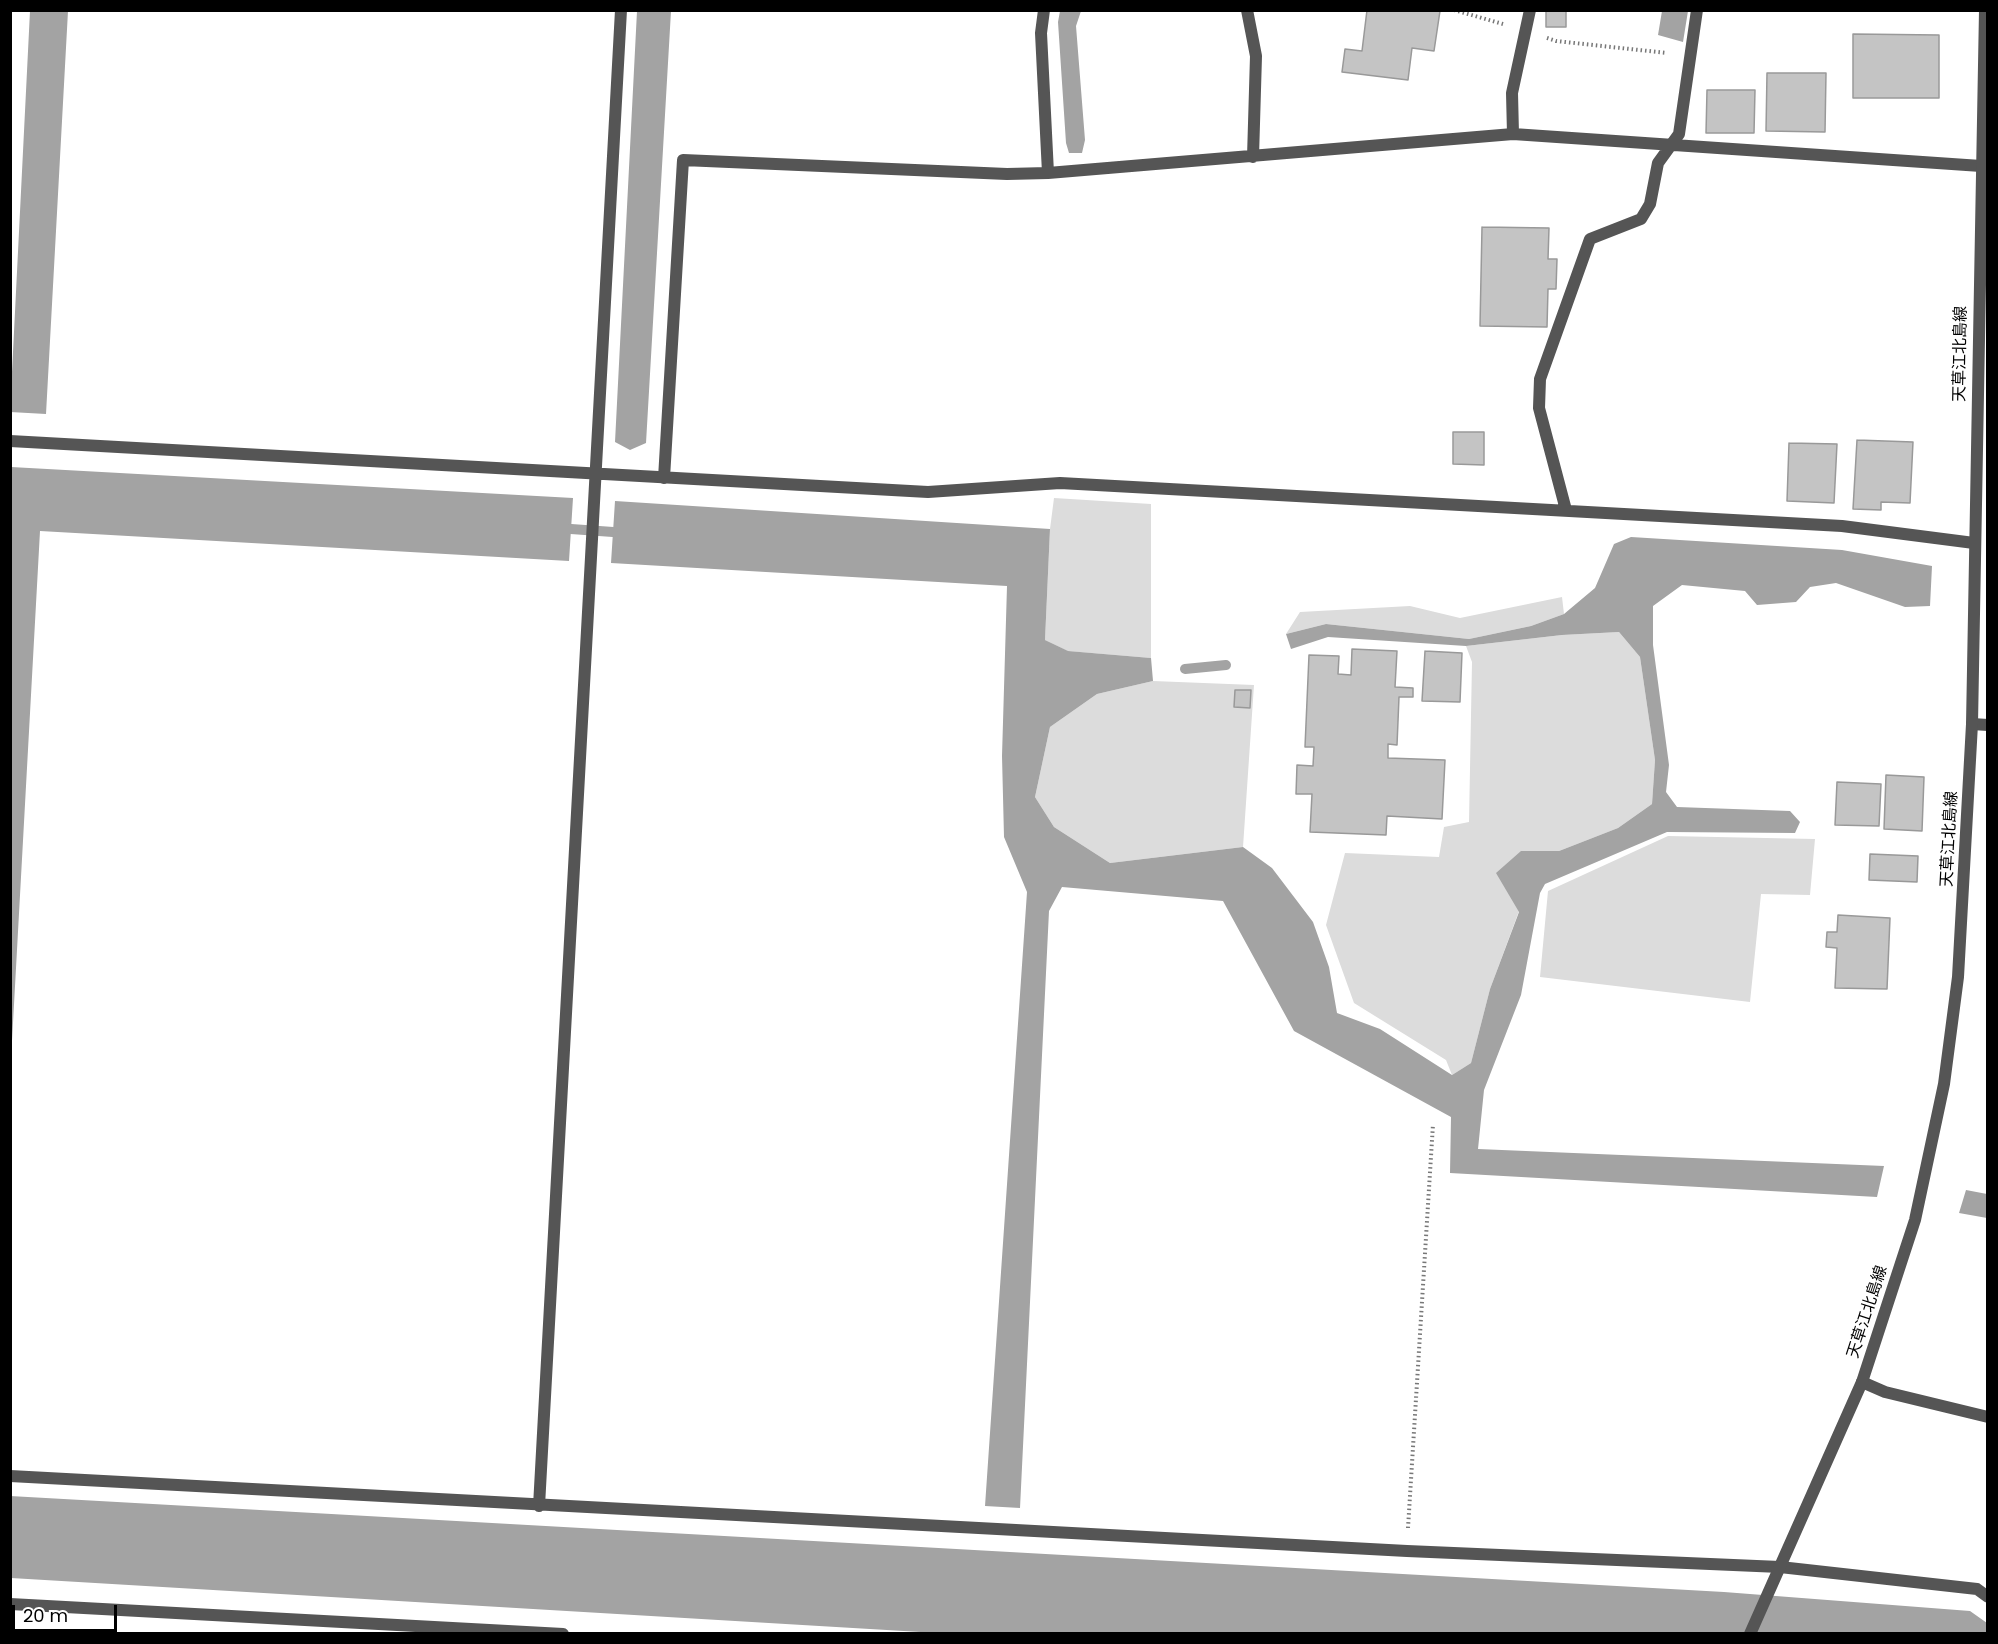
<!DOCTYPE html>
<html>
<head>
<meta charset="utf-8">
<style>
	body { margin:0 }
	#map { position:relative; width:1998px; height:1644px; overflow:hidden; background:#fff; font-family:Poppins,sans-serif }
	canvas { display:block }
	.frame { position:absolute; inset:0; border:12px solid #000; pointer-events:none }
	.scale { position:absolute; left:12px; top:1605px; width:105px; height:27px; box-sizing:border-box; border:3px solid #000; border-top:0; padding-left:8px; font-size:18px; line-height:21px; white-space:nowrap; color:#000; -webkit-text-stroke:4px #fff; paint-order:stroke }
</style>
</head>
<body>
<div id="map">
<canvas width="1998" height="1644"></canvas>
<div class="frame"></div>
<div class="scale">20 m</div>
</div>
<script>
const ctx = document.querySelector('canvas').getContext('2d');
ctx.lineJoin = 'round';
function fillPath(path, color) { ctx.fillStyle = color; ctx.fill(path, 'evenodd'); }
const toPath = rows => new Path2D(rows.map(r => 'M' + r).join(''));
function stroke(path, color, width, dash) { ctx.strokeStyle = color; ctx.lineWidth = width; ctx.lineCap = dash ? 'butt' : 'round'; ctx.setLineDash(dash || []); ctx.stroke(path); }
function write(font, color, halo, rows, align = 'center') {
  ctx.font = font + ' Poppins,"Noto Sans JP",sans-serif'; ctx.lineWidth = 6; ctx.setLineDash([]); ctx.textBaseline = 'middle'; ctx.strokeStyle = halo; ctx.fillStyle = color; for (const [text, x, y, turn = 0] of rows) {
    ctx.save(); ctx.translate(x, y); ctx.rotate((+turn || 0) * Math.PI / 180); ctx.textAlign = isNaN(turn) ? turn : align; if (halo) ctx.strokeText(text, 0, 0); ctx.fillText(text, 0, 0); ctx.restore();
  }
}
fillPath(toPath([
	[1054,498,1151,504,1151,658,1067,651,1045,640,1050,529],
	[1562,597,1564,614,1531,626,1469,639,1326,624,1286,634,1300,612,1410,606,1460,618],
	[1619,632,1640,657,1655,760,1652,804,1618,828,1559,851,1521,852,1519,911,1490,989,1471,1063,1452,1075,1446,1060,1354,1003,1326,925,1345,853,1439,857,1444,827,1469,822,1472,662,1466,646,1562,635],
	[1153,681,1254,685,1243,847,1110,863,1054,827,1035,797,1050,727,1097,694],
	[1668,836,1815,839,1810,895,1761,894,1750,1002,1540,977,1548,891]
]), '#dcdcdc');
fillPath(toPath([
	[30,11,68,11,46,414,10,412],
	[637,11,671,11,646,443,630,450,615,442],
	[1060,11,1081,11,1076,26,1085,140,1082,153,1069,153,1066,143,1058,22],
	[1662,11,1688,11,1683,42,1658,35],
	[11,467,573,498,569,561,40,531,11,1059],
	[615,501,1050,529,1045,640,1068,651,1151,658,1153,681,1097,694,1050,727,1035,797,1054,827,1110,863,1243,847,1272,868,1313,922,1329,967,1337,1013,1380,1029,1452,1075,1471,1063,1490,989,1519,912,1496,873,1521,851,1559,851,1618,828,1652,804,1655,760,1640,657,1619,632,1562,635,1466,646,1328,637,1291,649,1286,634,1326,624,1469,639,1531,626,1564,614,1595,588,1614,544,1631,537,1842,550,1932,566,1930,606,1905,607,1836,583,1810,587,1796,602,1757,605,1745,591,1682,585,1653,606,1653,645,1669,765,1666,792,1677,807,1790,811,1800,822,1795,833,1667,832,1545,884,1540,893,1521,995,1484,1090,1478,1149,1884,1166,1877,1197,1450,1173,1451,1117,1294,1031,1223,901,1062,887,1049,911,1020,1508,985,1506,1027,892,1004,837,1002,756,1007,586,611,563],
	[1966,1190,1987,1194,1987,1218,1959,1213],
	[10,1496,1724,1592,1970,1611,1987,1623,1987,1633,954,1634,11,1578]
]), '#a3a3a3');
stroke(toPath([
	[571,529,613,532],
	[1185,669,1226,665]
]), '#a3a3a3', 10);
const building = toPath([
	[1367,10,1440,11,1434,51,1412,48,1408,80,1342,72,1345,49,1362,51,1367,10],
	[1546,10,1566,10,1566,27,1546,27,1546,10],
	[1853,34,1939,35,1939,98,1853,98,1853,34],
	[1767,73,1826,73,1825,132,1766,131,1767,73],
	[1707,90,1755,90,1754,133,1706,133,1707,90],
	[1482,227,1549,228,1548,259,1557,259,1556,289,1548,289,1547,327,1480,326,1482,227],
	[1453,432,1484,432,1484,465,1453,464,1453,432],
	[1857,440,1913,442,1910,503,1881,502,1881,510,1853,509,1857,440],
	[1789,443,1837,444,1834,503,1787,501,1789,443],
	[1352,649,1397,651,1395,687,1413,688,1413,697,1399,697,1397,745,1388,744,1388,758,1445,760,1442,819,1387,816,1386,835,1310,832,1312,794,1296,794,1297,765,1313,766,1314,747,1305,747,1309,655,1339,656,1338,674,1351,675,1352,649],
	[1425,651,1462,653,1460,702,1422,701,1425,651],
	[1235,690,1251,690,1250,708,1234,707,1235,690],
	[1886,775,1924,777,1922,831,1884,829,1886,775],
	[1837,782,1881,784,1879,826,1835,825,1837,782],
	[1870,854,1918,856,1917,882,1869,880,1870,854],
	[1838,915,1890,918,1887,989,1835,988,1837,948,1826,947,1827,932,1837,932,1838,915]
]);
fillPath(building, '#c4c4c4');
stroke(building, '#999', 1.5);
stroke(toPath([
	[1454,10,1503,24],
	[1547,38,1556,41,1667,53],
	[1408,1528,1433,1124]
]), '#777', 4, [1.5, 3]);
stroke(toPath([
	[1044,10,1041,33,1048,173],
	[1247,10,1256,56,1253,157],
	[1513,134,1512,93,1530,10],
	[10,441,928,492,1060,483,1842,526,1974,543],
	[664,478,683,160,1007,174,1048,173,1513,134,1981,166],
	[1566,510,1539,408,1540,379,1590,239,1641,219,1650,204,1658,163,1679,134,1697,10],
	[1972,724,1988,725],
	[1862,1382,1885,1392,1988,1417],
	[10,1476,1407,1551,1780,1567,1977,1589,1988,1597],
	[539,1506,621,10],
	[10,1604,563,1634]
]), '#555', 12);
stroke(toPath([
	[1750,1634,1862,1382,1915,1220,1944,1084,1958,977,1972,724,1985,10]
]), '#555', 12);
write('16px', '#000', '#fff', [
	["天草江北島線",1961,354,-89],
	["天草江北島線",1950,839,-87],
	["天草江北島線",1868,1312,-72]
]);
</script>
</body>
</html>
